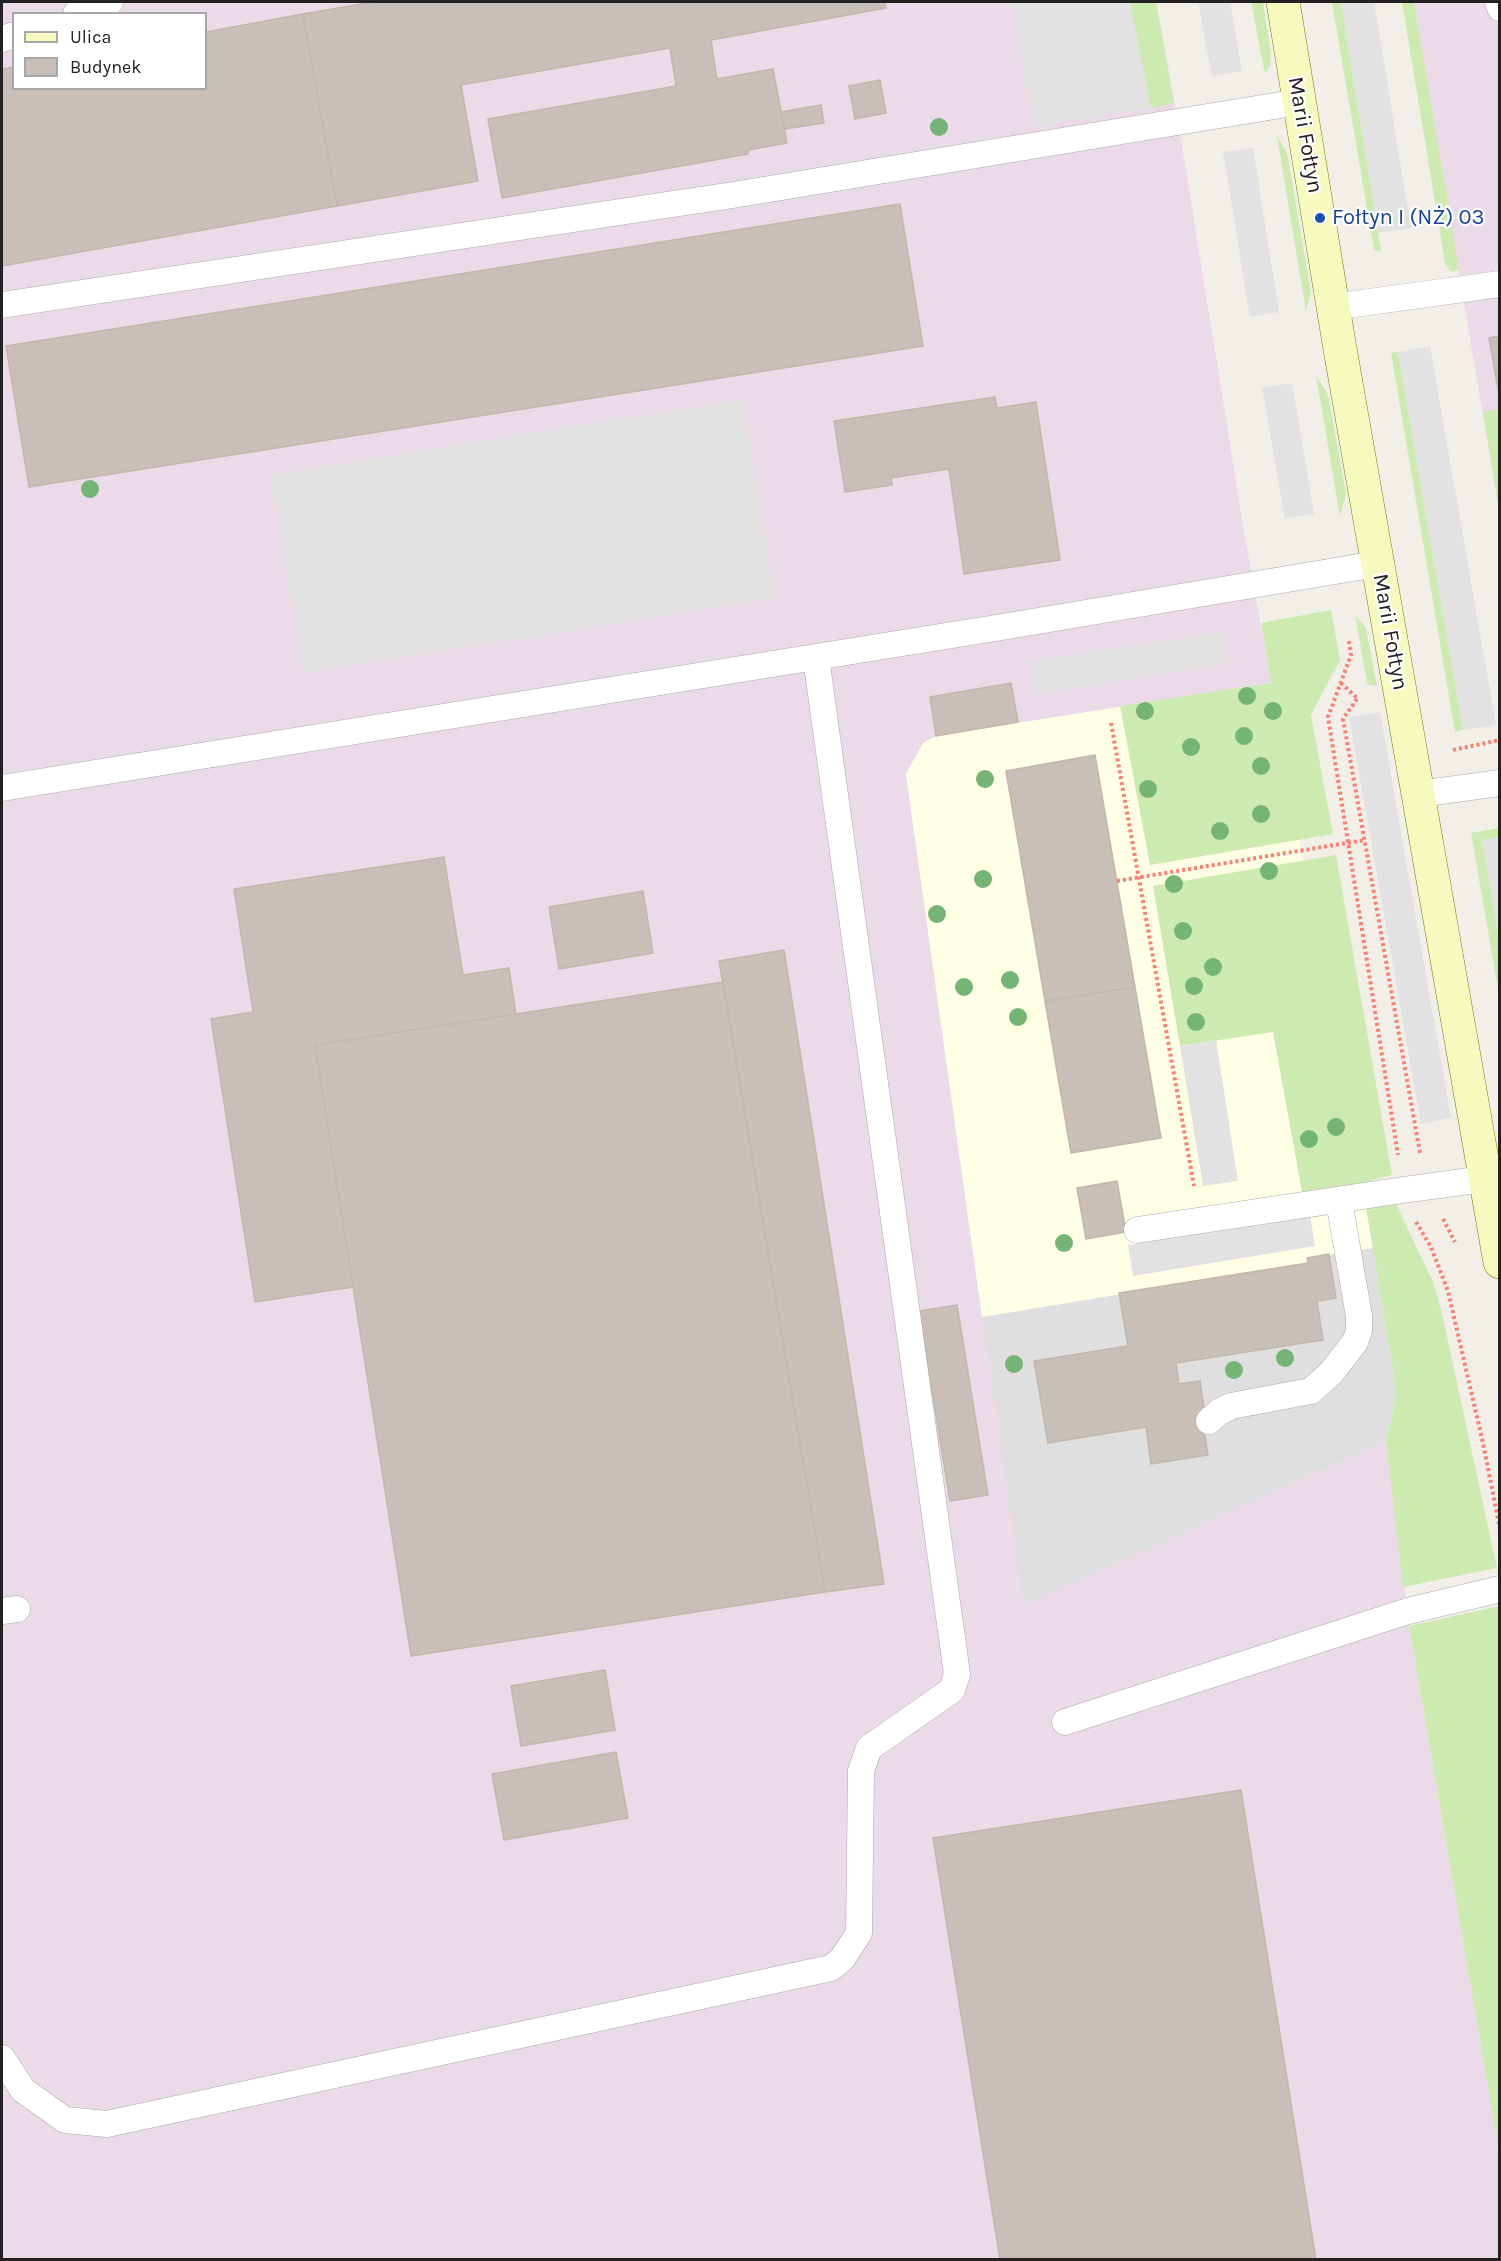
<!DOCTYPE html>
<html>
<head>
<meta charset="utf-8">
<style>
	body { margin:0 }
	#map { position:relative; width:1501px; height:2261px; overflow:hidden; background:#f2efe9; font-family:Karla,sans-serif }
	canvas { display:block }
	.frame { position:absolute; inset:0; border:3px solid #222; pointer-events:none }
	.legend { position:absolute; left:12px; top:12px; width:195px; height:78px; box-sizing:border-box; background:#fff; border:2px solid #a7a7a7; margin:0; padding:8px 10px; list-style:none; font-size:18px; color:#222 }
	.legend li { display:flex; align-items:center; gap:12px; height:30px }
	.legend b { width:30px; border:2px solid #a7a7a7 }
</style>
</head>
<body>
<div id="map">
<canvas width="1501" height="2261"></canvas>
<div class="frame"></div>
<ul class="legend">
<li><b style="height:8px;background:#f7fabf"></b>Ulica</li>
<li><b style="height:16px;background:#c7bfb8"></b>Budynek</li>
</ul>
</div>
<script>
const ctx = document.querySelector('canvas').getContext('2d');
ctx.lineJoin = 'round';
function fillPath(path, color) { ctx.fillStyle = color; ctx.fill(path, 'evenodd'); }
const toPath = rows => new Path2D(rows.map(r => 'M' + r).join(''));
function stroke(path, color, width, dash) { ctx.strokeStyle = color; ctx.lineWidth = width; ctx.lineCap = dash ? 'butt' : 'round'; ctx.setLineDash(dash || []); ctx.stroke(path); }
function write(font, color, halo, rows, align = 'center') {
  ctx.font = font + ' Karla,sans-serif'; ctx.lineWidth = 4.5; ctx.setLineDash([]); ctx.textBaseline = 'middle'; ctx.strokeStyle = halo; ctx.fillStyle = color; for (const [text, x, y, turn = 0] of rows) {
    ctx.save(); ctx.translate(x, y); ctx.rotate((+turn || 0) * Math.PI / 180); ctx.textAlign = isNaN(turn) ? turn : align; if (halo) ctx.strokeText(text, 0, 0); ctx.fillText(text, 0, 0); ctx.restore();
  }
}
fillPath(toPath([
	[1373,1248,1397,1394,1386,1441,1023,1607,982,1317,1308,1263,1307,1258]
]), '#e0dfdf');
fillPath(toPath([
	[2,2,1156,2,1178,121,1244,531,1271,683,936,736,906,774,1023,1606,1386,1441,1409,1627,1499,2152,1499,2259,2,2260],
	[14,14,206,14,206,88,14,88],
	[1414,2,1499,2,1499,510,1457,262]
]), '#ebdbe8');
fillPath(toPath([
	[1271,683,1373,1248,1307,1258,1308,1263,982,1317,906,774,923,743,936,736]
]), '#ffffe5');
fillPath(toPath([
	[1130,2,1156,2,1174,103,1151,108],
	[1251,2,1263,2,1271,54,1270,66,1265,74],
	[1332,2,1341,2,1381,251,1374,250],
	[1402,2,1414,2,1459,269,1451,272,1445,263],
	[1277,136,1285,149,1288,157,1311,292,1306,311],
	[1398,352,1463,730,1455,732,1391,353],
	[1316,375,1328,395,1346,493,1340,517],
	[1499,409,1500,409,1499,510,1483,412],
	[1331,610,1340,660,1311,715,1333,834,1150,865,1120,706,1271,683,1261,623],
	[1355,615,1366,628,1377,686,1369,685,1367,682],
	[1499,828,1499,837,1482,840,1499,940,1499,994,1471,833],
	[1336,855,1392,1175,1361,1183,1302,1192,1273,1032,1180,1046,1153,886],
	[1396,1204,1434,1284,1443,1318,1497,1568,1403,1587,1386,1441,1397,1394,1366,1207],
	[1499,1606,1500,1606,1499,2152,1409,1626]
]), '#cdebb0');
fillPath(toPath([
	[1011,2,1130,2,1151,108,1033,126],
	[1198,2,1230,2,1242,71,1212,76],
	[1341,2,1374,2,1411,228,1378,233],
	[1253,148,1279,312,1250,317,1223,152],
	[1430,346,1496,725,1463,730,1398,352],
	[1292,383,1314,514,1285,519,1262,388],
	[743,400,775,598,303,673,270,475],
	[1223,632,1228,664,1033,694,1029,662],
	[1380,712,1451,1118,1421,1124,1349,717],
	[1499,837,1500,837,1499,940,1482,840],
	[1216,1040,1238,1181,1203,1186,1180,1046],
	[1310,1215,1315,1246,1133,1276,1128,1245]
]), '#e2e2e2');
const building = toPath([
	[373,2,885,2,886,8,711,40,717,79,773,69,787,143,748,150,748,154,502,198,488,119,676,86,670,48,461,85,478,181,337,206,303,14,373,2],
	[303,14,337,206,2,266,2,69,14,67,14,88,206,88,206,32,303,14],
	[880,80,886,113,855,119,849,86,880,80],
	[821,105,824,123,785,129,781,112,821,105],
	[900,204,923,346,29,487,6,346,900,204],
	[1500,336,1500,400,1489,338,1500,336],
	[995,397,997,408,1036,402,1060,560,964,574,949,469,891,478,892,485,845,492,834,421,995,397],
	[1011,683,1018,722,936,736,930,697,1011,683],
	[1095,755,1135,987,1045,1001,1006,771,1095,755],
	[444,857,463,975,509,968,516,1014,315,1045,353,1287,255,1302,211,1019,253,1012,234,889,444,857],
	[643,891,653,953,559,969,549,907,643,891],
	[784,950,884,1584,825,1592,719,961,784,950],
	[723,982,825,1592,411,1656,315,1045,723,982],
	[1135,987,1161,1138,1071,1153,1045,1001,1135,987],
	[1117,1181,1126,1232,1086,1239,1077,1188,1117,1181],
	[1329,1254,1336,1298,1317,1301,1323,1340,1176,1363,1179,1384,1200,1381,1204,1407,1200,1408,1208,1455,1151,1464,1146,1427,1048,1443,1034,1361,1128,1346,1119,1293,1308,1263,1307,1258,1329,1254],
	[957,1305,988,1495,950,1501,919,1311,957,1305],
	[605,1670,615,1730,521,1746,511,1686,605,1670],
	[616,1752,628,1818,504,1840,492,1774,616,1752],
	[1241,1790,1316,2260,1000,2260,933,1838,1241,1790]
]);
fillPath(building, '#c7bfb8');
stroke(building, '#c4b6ab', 1.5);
const lane = toPath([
	[1498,2,1500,8],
	[76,14,110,2],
	[2,39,14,35],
	[2,305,733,195,1299,102],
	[1333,307,1500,284],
	[2,788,1002,627,1377,564],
	[1419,794,1500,783],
	[1137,1230,1403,1190,1484,1179],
	[1209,1421,1219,1412,1231,1406,1311,1391,1331,1373,1355,1342,1359,1331,1359,1316,1339,1201],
	[2,1611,17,1609],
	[1065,1722,1408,1611,1500,1589],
	[2,2058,23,2090,65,2120,107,2124,831,1968,842,1959,859,1933,861,1771,869,1748,952,1690,957,1674,816,658]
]);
const secondary = toPath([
	[1283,2,1339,343,1500,1262]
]);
stroke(lane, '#a9a9a9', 27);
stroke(secondary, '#707d05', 34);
stroke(toPath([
	[1349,641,1351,655,1328,717,1398,1155],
	[1341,683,1358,699],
	[1357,699,1343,719,1420,1153],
	[1111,723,1194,1186],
	[1453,750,1500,740],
	[1117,881,1365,840],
	[1443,1219,1455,1242],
	[1416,1222,1431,1247,1448,1291,1483,1443,1500,1529]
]), '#fa8072', 4, [3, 3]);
stroke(lane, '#fff', 26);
stroke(secondary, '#f7fabf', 33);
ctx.fillStyle = '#74b475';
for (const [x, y] of [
	[939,127],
	[90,489],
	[1247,696],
	[1145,711],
	[1273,711],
	[1244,736],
	[1191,747],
	[1261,766],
	[985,779],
	[1148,789],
	[1261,814],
	[1220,831],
	[1269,871],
	[983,879],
	[1174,884],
	[937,914],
	[1183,931],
	[1213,967],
	[1010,980],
	[1194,986],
	[964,987],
	[1018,1017],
	[1196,1022],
	[1336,1127],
	[1309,1139],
	[1064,1243],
	[1285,1358],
	[1014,1364],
	[1234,1370]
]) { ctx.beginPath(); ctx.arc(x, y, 9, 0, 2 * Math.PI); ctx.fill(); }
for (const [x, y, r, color] of [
	[1320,218,6,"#1a4fb4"]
]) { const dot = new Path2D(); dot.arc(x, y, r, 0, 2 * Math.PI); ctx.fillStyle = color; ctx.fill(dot); stroke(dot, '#fff', 2); }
write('22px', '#222', '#fff', [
	["Marii Fołtyn",1305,135,80],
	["Marii Fołtyn",1390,632,80]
]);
write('22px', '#164399', '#fff', [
	["Fołtyn I (NŻ) 03",1332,218]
], 'left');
</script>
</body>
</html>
